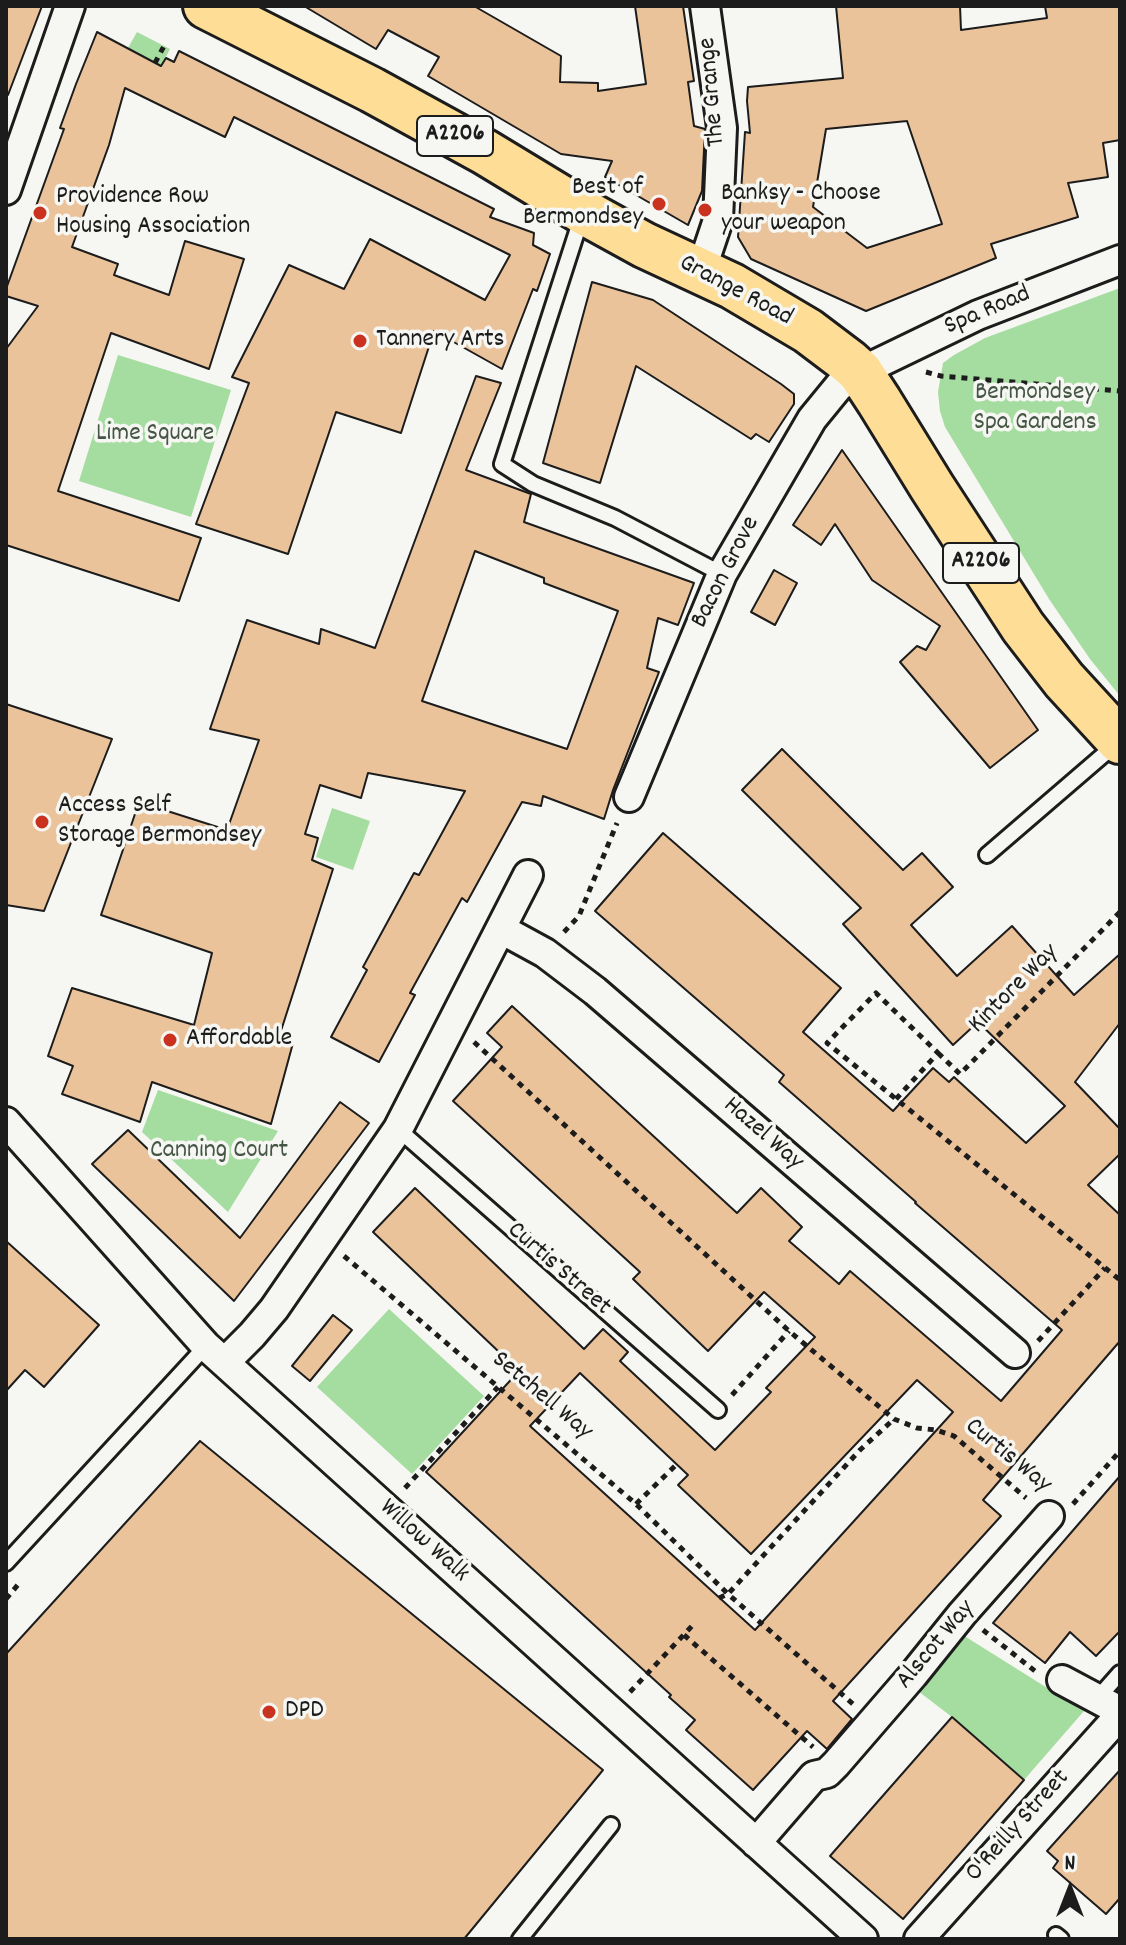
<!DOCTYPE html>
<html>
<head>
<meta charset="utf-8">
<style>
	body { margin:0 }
	#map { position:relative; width:1126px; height:1945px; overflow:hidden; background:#f6f6f2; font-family:Dekko,sans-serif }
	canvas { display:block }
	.frame { position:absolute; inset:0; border:8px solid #1c1c1c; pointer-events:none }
	.north { position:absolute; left:1030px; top:1849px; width:80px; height:80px; -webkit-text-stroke:6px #f6f6f2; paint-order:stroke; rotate:0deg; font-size:22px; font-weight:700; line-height:32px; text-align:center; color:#1c1c1c }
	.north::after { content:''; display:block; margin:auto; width:28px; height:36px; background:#1c1c1c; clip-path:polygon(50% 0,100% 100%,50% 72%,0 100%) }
</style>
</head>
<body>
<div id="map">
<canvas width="1126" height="1945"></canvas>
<div class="frame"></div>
<div class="north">N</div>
</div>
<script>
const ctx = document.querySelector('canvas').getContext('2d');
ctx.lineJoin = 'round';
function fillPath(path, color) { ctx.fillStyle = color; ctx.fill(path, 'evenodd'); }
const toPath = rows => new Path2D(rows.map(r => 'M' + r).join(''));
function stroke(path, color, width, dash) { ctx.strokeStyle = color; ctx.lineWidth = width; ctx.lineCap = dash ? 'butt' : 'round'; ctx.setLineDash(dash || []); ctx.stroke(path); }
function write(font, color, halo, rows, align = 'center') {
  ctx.font = font + ' Dekko,sans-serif'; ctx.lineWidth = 7; ctx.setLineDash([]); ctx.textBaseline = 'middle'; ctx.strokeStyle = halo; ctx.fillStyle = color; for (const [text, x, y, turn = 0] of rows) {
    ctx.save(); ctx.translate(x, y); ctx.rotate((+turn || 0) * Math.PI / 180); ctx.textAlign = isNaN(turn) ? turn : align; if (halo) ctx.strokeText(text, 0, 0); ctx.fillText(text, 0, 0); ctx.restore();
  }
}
fillPath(toPath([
	[137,32,170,49,161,66,128,48],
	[1120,288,1120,696,1090,659,1049,599,945,427,940,411,938,392,943,363,954,355,985,338],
	[118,355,231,390,191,517,79,481],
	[332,808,370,821,353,870,316,857],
	[158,1090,278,1131,228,1212,142,1132],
	[389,1309,484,1396,412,1474,317,1387],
	[958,1632,1084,1711,1024,1780,952,1717,918,1691]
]), '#a5dca0');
const building = toPath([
	[6,6,42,6,8,95,6,94,6,6],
	[304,6,474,6,561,56,560,82,598,83,598,91,646,84,635,6,683,6,694,81,688,82,694,126,705,129,702,191,688,225,605,177,612,161,561,154,428,76,439,57,388,30,376,49,304,6],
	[836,6,960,6,961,30,1047,18,1045,6,1120,6,1120,140,1103,143,1108,177,1068,183,1078,217,991,244,996,258,866,311,751,259,738,237,745,132,750,133,747,101,748,87,843,78,836,6],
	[907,121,942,224,867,248,813,207,826,129,907,121],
	[97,32,161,66,166,58,174,62,179,51,494,209,490,217,534,233,533,245,550,254,537,291,533,289,502,369,434,331,401,433,336,412,288,554,196,524,249,383,232,377,289,265,344,289,370,239,485,300,510,255,234,117,225,137,125,88,109,145,72,247,118,264,114,275,169,295,185,241,244,259,209,369,111,333,58,491,201,538,179,601,6,545,6,349,38,306,6,296,6,289,64,129,60,128,76,84,97,32],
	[592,282,653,300,781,384,794,394,794,404,769,442,756,434,751,439,636,366,600,483,543,463,592,282],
	[476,376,501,383,466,470,531,494,524,522,694,583,678,625,658,618,647,668,659,672,613,790,604,819,543,796,541,806,522,802,467,902,462,898,410,993,415,995,379,1062,331,1037,367,970,363,967,414,873,419,875,465,791,368,773,361,798,320,785,305,834,318,838,312,860,333,869,279,1037,293,1043,271,1124,152,1082,140,1122,62,1094,73,1066,48,1056,72,988,194,1025,212,953,101,915,139,802,227,830,259,740,210,729,247,620,319,644,321,629,375,648,476,376],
	[475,551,544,578,544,583,618,611,567,749,422,701,475,551],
	[842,450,1038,730,990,768,900,662,917,646,926,650,940,626,872,580,835,524,821,545,793,525,842,450],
	[774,570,797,583,775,625,751,612,774,570],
	[6,704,112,739,44,911,6,905,6,704],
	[782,749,903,870,922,853,953,887,911,925,957,976,1012,926,1074,995,1120,954,1120,1023,1075,1082,1120,1129,1120,1154,1088,1185,1120,1215,1120,1341,983,1500,1001,1516,833,1701,852,1719,827,1749,807,1731,753,1790,686,1730,695,1720,669,1697,671,1695,426,1472,519,1371,373,1232,415,1188,584,1349,603,1329,628,1352,620,1361,715,1450,771,1392,766,1388,815,1337,764,1292,708,1351,633,1279,640,1272,453,1101,502,1047,487,1033,512,1006,737,1213,761,1188,802,1227,789,1241,839,1284,850,1271,1001,1401,1062,1330,915,1203,916,1202,779,1082,784,1075,595,911,663,833,841,988,803,1032,893,1111,933,1068,949,1082,954,1077,1026,1143,1065,1106,978,1022,953,1045,843,924,861,908,742,790,782,749],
	[580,1373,688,1475,678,1485,751,1554,917,1380,953,1412,755,1630,530,1426,580,1373],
	[340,1102,369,1123,234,1301,92,1164,128,1130,240,1238,340,1102],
	[6,1241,99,1325,44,1387,25,1370,6,1391,6,1241],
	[333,1315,352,1330,310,1381,292,1366,333,1315],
	[200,1441,603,1770,464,1939,6,1939,6,1654,200,1441],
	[1120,1476,1120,1631,1096,1656,1070,1632,1045,1663,993,1623,1120,1476],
	[952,1717,1024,1780,903,1919,830,1856,952,1717],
	[1120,1770,1120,1898,1106,1914,1053,1868,1058,1861,1047,1851,1120,1770]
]);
fillPath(building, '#ebc39b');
stroke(building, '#1c1c1c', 2);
const lane = toPath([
	[582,216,502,464,533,484,615,518,722,574],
	[987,855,1116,744],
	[398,1129,718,1410],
	[6,1563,206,1346],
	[1097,1699,1120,1673],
	[1056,1935,1061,1939],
	[520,1939,611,1825]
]);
const street = toPath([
	[6,190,70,6],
	[701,271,718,220,722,128,705,6],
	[629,797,722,574,812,419,839,386,860,372,978,315,1120,260],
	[501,929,545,953,595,991,1015,1353],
	[6,1122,206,1346,863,1939],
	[225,1362,252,1335,274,1309,398,1129,528,875],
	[1062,1680,1120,1711],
	[756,1843,814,1776,827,1773,836,1764,913,1675,962,1614,1049,1516],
	[919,1939,1120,1715]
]);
const primary = toPath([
	[206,6,372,90,485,152,584,212,644,245,732,286,808,331,849,362,860,372,879,401,932,487,1023,627,1064,680,1120,741]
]);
stroke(lane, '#1c1c1c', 20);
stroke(street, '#1c1c1c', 34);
stroke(primary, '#1c1c1c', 50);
stroke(toPath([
	[155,63,164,46],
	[926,372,941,376,1120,391],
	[564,932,579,916,617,823],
	[474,1042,789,1331,894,1419,917,1428,936,1430,954,1436,1026,1498],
	[938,1053,960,1074,1120,912],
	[896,1099,938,1053,876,993,827,1043,896,1099,1120,1280],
	[344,1256,636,1504,728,1594,853,1704],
	[1038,1341,1105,1268],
	[732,1395,789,1331],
	[405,1488,498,1387],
	[636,1504,677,1464],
	[1073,1504,1120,1451],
	[719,1598,728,1594,860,1450,894,1419],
	[6,1599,21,1581],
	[983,1630,1035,1671],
	[684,1635,813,1747],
	[630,1692,692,1626]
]), '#1c1c1c', 5, [6, 6]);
stroke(lane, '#f6f6f2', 14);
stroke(street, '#f6f6f2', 28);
stroke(primary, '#fedd96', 44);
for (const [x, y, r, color] of [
	[659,204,8,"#c8321e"],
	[705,210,8,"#c8321e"],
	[40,213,8,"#c8321e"],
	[360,341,8,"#c8321e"],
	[42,822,8,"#c8321e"],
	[170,1040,8,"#c8321e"],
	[269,1712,8,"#c8321e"]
]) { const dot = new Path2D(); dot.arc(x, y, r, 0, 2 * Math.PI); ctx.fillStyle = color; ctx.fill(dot); stroke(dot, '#f6f6f2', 3); }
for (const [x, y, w] of [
	[455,136,76],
	[981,563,76]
]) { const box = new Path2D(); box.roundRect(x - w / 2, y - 20, w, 40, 6); ctx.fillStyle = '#f6f6f2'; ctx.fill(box); stroke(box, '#1c1c1c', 2); }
write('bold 24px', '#1c1c1c', null, [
	["A2206",455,136],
	["A2206",981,563]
]);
write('26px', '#1c1c1c', '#f6f6f2', [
	["The Grange",714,92,-95],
	["Grange Road",735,292,28],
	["Spa Road",988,312,-23],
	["Bacon Grove",727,573,-63],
	["Kintore Way",1015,990,-45],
	["Hazel Way",762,1135,41],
	["Curtis Street",558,1270,41],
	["Setchell Way",541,1397,40],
	["Curtis Way",1007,1457,39],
	["Willow Walk",423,1542,42],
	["Alscot Way",937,1646,-50],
	["O'Reilly Street",1019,1827,-48]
]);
write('26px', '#1c1c1c', '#f6f6f2', [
	["Best of",643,189,"right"],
	["Bermondsey",643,219,"right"],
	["Banksy - Choose",721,195],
	["your weapon",721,225],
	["Providence Row",56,198],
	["Housing Association",56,228],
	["Tannery Arts",376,341],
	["Access Self",58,807],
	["Storage Bermondsey",58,837],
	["Affordable",186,1040],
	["DPD",285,1712]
], 'left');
write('26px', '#455644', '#f6f6f2', [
	["Bermondsey",1035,394],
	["Spa Gardens",1035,424],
	["Lime Square",155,435],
	["Canning Court",219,1152]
]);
</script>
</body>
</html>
